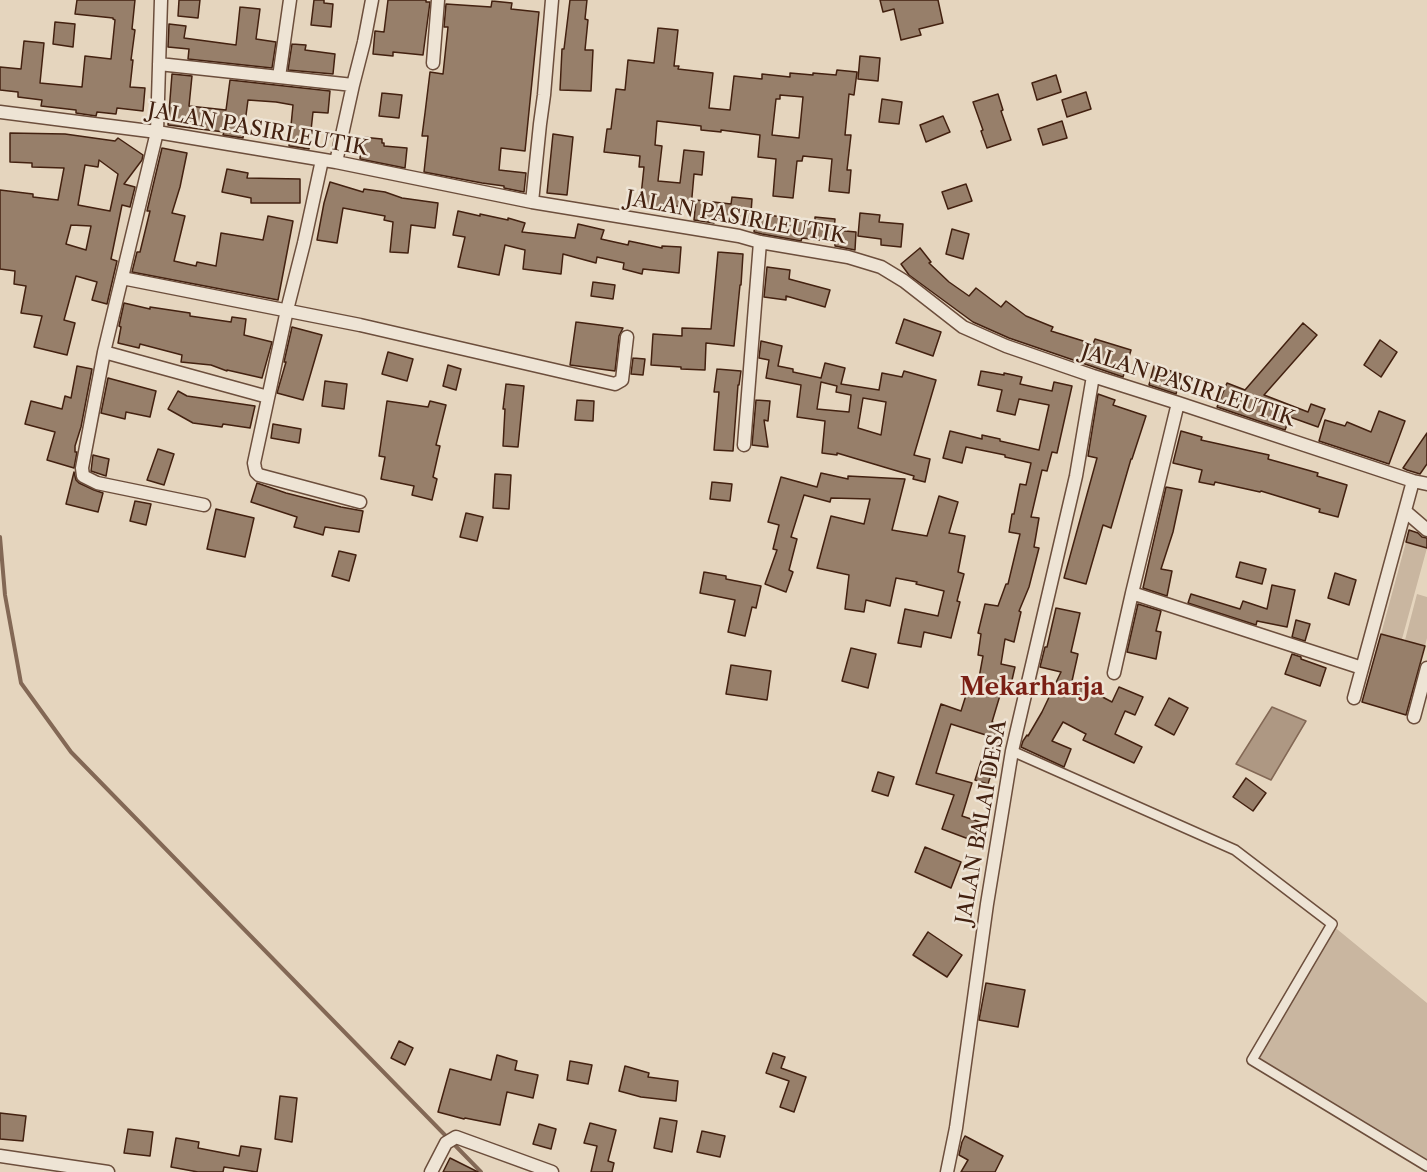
<!DOCTYPE html>
<html>
<head>
<meta charset="utf-8">
<style>
	body { margin:0 }
	canvas { display:block; background:#e5d5be }
</style>
</head>
<body>
<canvas width="1427" height="1172"></canvas>
<script>
const ctx = document.querySelector('canvas').getContext('2d');
ctx.lineJoin = 'round';
function fillPath(path, color) { ctx.fillStyle = color; ctx.fill(path, 'evenodd'); }
const toPath = rows => new Path2D(rows.map(r => 'M' + r).join(''));
function stroke(path, color, width, dash) { ctx.strokeStyle = color; ctx.lineWidth = width; ctx.lineCap = dash ? 'butt' : 'round'; ctx.setLineDash(dash || []); ctx.stroke(path); }
function write(font, color, halo, rows, align = 'center') {
  ctx.font = font + ' "Libre Caslon Text",serif'; ctx.lineWidth = 5; ctx.setLineDash([]); ctx.textBaseline = 'middle'; ctx.strokeStyle = halo; ctx.fillStyle = color; for (const [text, x, y, turn = 0] of rows) {
    ctx.save(); ctx.translate(x, y); ctx.rotate((+turn || 0) * Math.PI / 180); ctx.textAlign = isNaN(turn) ? turn : align; if (halo) ctx.strokeText(text, 0, 0); ctx.fillText(text, 0, 0); ctx.restore();
  }
}
fillPath(toPath([
	[1406,542,1427,548,1402,639,1381,634],
	[1417,594,1427,597,1427,638,1425,646,1405,640],
	[1332,925,1427,1003,1427,1161,1257,1059]
]), '#c9b6a0');
const water = toPath([
	[1272,707,1306,721,1271,780,1236,764,1272,707]
]);
fillPath(water, '#ae9883');
stroke(water, '#836855', 1.5);
stroke(toPath([
	[0,537,5,595,21,683,71,752,481,1172]
]), '#836855', 4);
const building = toPath([
	[77,0,135,0,132,29,135,30,131,60,133,60,130,87,145,88,143,111,117,108,116,114,97,112,96,116,76,113,76,110,41,106,42,100,18,97,18,92,0,90,0,67,21,69,24,41,44,43,40,83,82,87,85,56,111,59,115,20,113,19,113,18,75,14,77,0],
	[179,0,200,0,198,18,178,16,179,0],
	[314,0,324,0,324,3,333,4,331,27,311,25,314,0],
	[388,0,426,0,426,2,430,2,423,55,393,52,393,56,373,54,375,31,384,32,388,0],
	[570,0,587,0,585,19,588,20,585,50,593,50,591,91,560,90,562,49,564,49,570,0],
	[880,0,938,0,943,23,919,29,921,35,901,40,894,9,883,12,880,0],
	[492,1,512,3,511,9,539,12,525,151,501,148,499,170,526,173,524,192,504,188,504,186,482,183,424,172,428,136,422,136,425,113,430,72,443,74,448,27,444,27,446,4,491,7,492,1],
	[240,7,260,9,256,39,276,42,272,68,188,59,189,49,168,47,169,24,186,26,184,38,236,45,240,7],
	[55,22,75,24,73,47,53,44,55,22],
	[658,28,678,30,674,66,679,66,678,69,713,73,709,108,730,110,734,76,762,79,762,74,790,77,790,73,813,75,813,73,836,75,837,70,857,72,854,95,849,94,845,135,851,135,847,170,851,170,849,193,829,191,832,159,803,156,802,161,797,161,793,198,773,196,776,159,758,157,760,135,721,130,721,132,701,130,701,126,657,121,655,145,662,146,658,181,680,183,684,150,704,152,702,175,694,174,691,208,660,204,660,208,640,205,644,167,639,167,640,156,604,152,607,129,611,129,616,89,625,90,628,60,654,63,658,28],
	[780,95,803,97,799,138,772,135,776,99,780,99,780,95],
	[292,44,306,45,305,50,335,54,333,74,288,70,292,44],
	[860,56,880,58,878,81,858,79,860,56],
	[172,74,192,76,189,106,226,110,230,80,330,91,328,113,313,112,309,149,289,146,293,105,276,102,248,100,243,138,223,135,224,132,168,125,172,74],
	[1056,75,1061,92,1037,100,1032,83,1056,75],
	[1086,92,1091,109,1067,117,1062,100,1086,92],
	[382,93,402,95,399,118,379,116,382,93],
	[998,94,1003,110,1001,111,1011,140,987,148,981,131,983,130,973,102,998,94],
	[882,99,902,102,899,124,879,122,882,99],
	[943,116,950,132,926,142,920,125,943,116],
	[1062,121,1067,138,1043,145,1038,129,1062,121],
	[10,133,65,134,115,141,118,138,143,155,142,160,124,184,135,187,130,207,122,205,111,259,117,261,107,304,92,300,97,282,76,276,64,320,75,323,67,355,34,347,42,316,21,313,26,286,14,284,15,271,0,269,0,190,33,194,33,197,58,200,64,168,32,167,32,163,10,162,10,133],
	[99,160,118,174,110,211,78,205,85,165,98,167,99,160],
	[71,225,91,226,86,250,66,244,71,225],
	[553,134,573,137,567,195,547,193,553,134],
	[362,137,382,139,382,143,384,143,384,146,407,148,405,168,360,159,362,137],
	[162,148,187,153,180,187,172,213,185,216,174,261,196,266,197,262,216,266,221,233,263,240,268,216,293,221,278,300,132,272,137,252,140,252,150,211,147,211,162,148],
	[227,169,248,173,247,178,300,179,300,203,251,203,251,198,222,192,227,169],
	[330,182,363,192,364,189,385,192,402,198,438,203,435,228,411,225,408,253,390,252,393,222,384,220,385,216,343,208,337,243,317,240,324,203,330,182],
	[966,184,972,201,948,209,942,192,966,184],
	[732,197,752,199,751,213,815,221,815,217,835,219,834,230,856,232,855,250,835,246,835,242,802,238,801,241,762,234,754,232,755,223,714,218,714,223,694,220,696,200,731,204,732,197],
	[458,211,480,216,480,214,508,220,508,218,525,223,522,232,575,238,578,224,604,230,601,239,628,245,629,241,662,248,662,246,681,247,679,273,643,269,642,274,623,269,624,263,597,257,596,263,563,254,561,274,523,269,525,250,505,245,499,275,458,267,465,237,453,235,458,211],
	[860,213,880,215,879,222,903,224,901,247,881,245,881,239,858,236,860,213],
	[952,229,969,234,963,259,946,254,952,229],
	[920,248,931,262,929,263,949,282,969,296,976,288,1001,307,1006,301,1026,316,1053,327,1051,331,1093,344,1095,339,1131,350,1123,377,1009,338,973,322,909,275,901,264,920,248],
	[718,252,743,254,741,285,740,285,734,346,706,343,705,370,681,369,681,367,651,365,653,334,682,336,682,328,711,329,718,252],
	[767,267,790,270,789,279,830,290,825,307,786,296,786,300,764,297,767,267],
	[593,282,615,285,613,299,591,296,593,282],
	[124,303,150,309,150,307,190,313,190,316,231,322,232,317,246,319,244,335,272,342,262,378,227,370,227,371,211,365,181,362,182,355,140,344,139,348,118,343,121,327,119,326,124,303],
	[904,319,941,332,933,356,896,343,904,319],
	[576,322,623,328,619,336,615,371,570,365,576,322],
	[1303,323,1317,335,1264,395,1308,412,1311,404,1325,409,1318,427,1290,417,1285,430,1217,407,1227,383,1245,390,1303,323],
	[292,327,322,335,303,400,277,393,286,362,284,362,292,327],
	[1380,340,1397,352,1381,377,1364,365,1380,340],
	[761,341,782,346,778,366,793,369,793,372,821,378,825,363,845,368,841,384,879,390,882,373,902,377,904,371,936,380,914,455,930,459,925,482,913,479,914,476,837,453,837,455,822,453,825,421,797,417,801,385,766,378,769,360,759,358,761,341],
	[821,382,837,386,836,392,851,395,849,412,817,409,821,382],
	[863,398,886,402,881,435,858,428,863,398],
	[388,352,413,359,407,381,382,374,388,352],
	[633,358,645,359,643,375,631,374,633,358],
	[448,365,461,369,456,390,443,386,448,365],
	[77,366,92,369,81,427,75,446,75,452,77,452,74,468,47,460,55,432,25,424,31,401,62,409,65,396,71,398,77,366],
	[1154,366,1181,374,1176,394,1149,385,1154,366],
	[717,369,741,371,739,385,738,385,733,451,714,450,719,392,714,392,717,369],
	[981,371,1004,375,1004,373,1022,377,1020,384,1052,391,1054,382,1072,386,1057,453,1052,452,1047,471,1042,470,1031,517,1039,518,1034,547,1039,548,1029,587,1019,611,1021,612,1014,642,1005,639,1001,664,1015,667,1009,693,1001,692,992,722,1006,727,988,784,975,780,989,736,951,724,936,773,972,783,962,816,980,822,974,841,942,829,954,795,916,784,941,704,961,711,967,692,976,694,983,656,978,655,981,634,978,633,985,604,998,606,1006,584,1008,584,1020,534,1009,532,1012,514,1014,514,1020,484,1026,485,1031,463,1005,457,1005,455,966,447,962,463,943,458,950,431,982,439,982,435,1000,439,1000,441,1039,450,1049,405,1019,399,1015,415,997,411,1002,390,978,385,981,371],
	[108,378,156,391,150,417,126,412,125,419,101,413,108,378],
	[325,381,347,384,344,409,322,406,325,381],
	[506,384,524,386,518,447,503,446,505,409,503,409,506,384],
	[178,391,187,396,255,406,250,428,223,424,222,427,193,423,168,409,178,391],
	[1098,394,1115,400,1113,405,1146,416,1132,459,1131,459,1111,528,1103,525,1086,584,1064,578,1097,458,1088,456,1098,394],
	[577,400,594,401,593,421,575,420,577,400],
	[756,400,770,401,768,421,764,420,768,447,752,445,756,400],
	[387,401,428,407,430,401,446,405,436,445,440,446,433,477,437,479,432,500,412,495,414,486,381,479,385,457,379,456,387,401],
	[1379,411,1405,421,1389,464,1319,441,1325,420,1345,426,1347,422,1371,432,1379,411],
	[273,424,301,429,299,443,271,438,273,424],
	[1181,431,1202,437,1201,440,1269,455,1268,459,1318,473,1317,476,1347,485,1338,517,1319,512,1320,509,1261,491,1260,492,1215,482,1214,485,1199,482,1202,470,1173,463,1181,431],
	[1427,433,1427,464,1420,474,1407,470,1403,468,1427,433],
	[158,449,174,454,164,485,147,480,158,449],
	[93,455,109,459,106,476,91,471,93,455],
	[74,472,76,480,79,483,94,490,103,493,98,512,66,504,74,472],
	[821,473,848,479,848,476,905,479,892,530,927,536,939,496,958,502,949,533,965,536,958,572,964,574,957,601,960,602,951,638,924,632,921,647,898,643,905,609,938,616,944,591,916,584,917,582,896,578,890,606,866,600,864,612,845,609,849,575,817,568,831,516,864,524,870,499,831,498,830,502,804,495,791,537,797,539,789,570,793,572,786,592,765,584,777,550,773,549,779,525,768,522,781,477,817,487,821,473],
	[495,474,511,475,509,509,493,508,495,474],
	[712,482,732,484,730,501,710,499,712,482],
	[257,483,286,493,341,507,363,511,359,532,325,527,323,535,294,527,297,517,251,502,257,483],
	[1166,487,1182,490,1173,532,1161,569,1172,571,1167,596,1143,588,1166,487],
	[135,501,151,504,146,525,130,521,135,501],
	[216,509,254,518,245,557,207,549,216,509],
	[466,513,483,517,477,541,460,537,466,513],
	[1409,530,1418,533,1422,537,1427,538,1427,548,1406,542,1409,530],
	[339,551,356,555,349,581,332,576,339,551],
	[1240,562,1266,569,1262,584,1236,577,1240,562],
	[704,572,726,576,726,579,761,586,756,608,752,607,745,636,728,632,735,600,700,593,704,572],
	[1335,573,1356,580,1349,605,1328,598,1335,573],
	[1272,585,1295,590,1287,627,1257,621,1256,625,1188,603,1191,594,1240,609,1243,601,1267,609,1272,585],
	[1138,604,1161,611,1156,631,1161,632,1156,659,1127,652,1138,604],
	[1056,608,1080,613,1071,652,1078,654,1072,681,1112,702,1119,687,1143,697,1135,715,1125,711,1115,734,1142,747,1134,763,1083,740,1086,734,1063,722,1052,741,1071,749,1064,767,1021,747,1023,741,1027,735,1028,736,1042,712,1061,672,1040,667,1045,647,1047,647,1056,608],
	[1296,620,1310,624,1305,641,1292,637,1296,620],
	[1381,634,1425,646,1406,715,1362,702,1381,634],
	[851,648,876,654,868,688,842,681,851,648],
	[1292,654,1301,657,1301,659,1326,668,1320,686,1285,674,1292,654],
	[731,665,771,671,767,700,726,694,731,665],
	[1169,698,1188,708,1174,735,1155,725,1169,698],
	[878,772,894,777,888,796,872,791,878,772],
	[1246,778,1266,793,1253,811,1233,797,1246,778],
	[925,847,961,862,951,888,915,872,925,847],
	[928,932,962,955,947,977,913,955,928,932],
	[986,983,1025,990,1018,1027,979,1020,986,983],
	[399,1041,413,1048,405,1065,391,1058,399,1041],
	[773,1053,785,1057,781,1068,806,1077,794,1112,780,1107,789,1081,766,1073,773,1053],
	[497,1055,517,1061,515,1070,538,1075,533,1098,507,1092,500,1125,465,1118,464,1119,438,1112,450,1069,491,1080,497,1055],
	[570,1061,592,1065,588,1084,567,1080,570,1061],
	[625,1066,649,1073,648,1077,678,1081,676,1101,641,1097,619,1091,625,1066],
	[280,1096,297,1098,292,1142,275,1139,280,1096],
	[0,1113,26,1116,23,1141,0,1139,0,1113],
	[660,1118,677,1121,672,1152,654,1148,660,1118],
	[590,1123,616,1130,608,1161,614,1163,612,1172,591,1172,597,1146,584,1143,590,1123],
	[539,1124,556,1129,551,1149,533,1144,539,1124],
	[128,1129,153,1132,150,1156,124,1153,128,1129],
	[702,1131,725,1136,720,1157,697,1152,702,1131],
	[965,1136,1003,1156,995,1172,961,1172,968,1160,959,1155,962,1142,965,1136],
	[176,1138,199,1142,198,1148,239,1156,241,1146,261,1149,257,1172,224,1167,223,1172,198,1172,171,1167,176,1138],
	[450,1158,478,1172,443,1172,450,1158]
]);
fillPath(building, '#977f6a');
stroke(building, '#432110', 1.5);
const pedestrian = toPath([
	[1012,751,1235,850,1332,924,1252,1060,1427,1166]
]);
const minor = toPath([
	[161,0,157,132,104,352,82,468,83,476,97,483,204,505],
	[433,63,438,0],
	[159,64,353,85],
	[279,77,290,0],
	[0,112,157,132,336,162,532,202,739,236,760,242,848,257,881,267,904,281,963,327,1006,346,1093,376,1178,403,1413,481,1427,484],
	[322,160,304,243,287,310,254,463,255,468,256,472,259,475,360,502],
	[336,162,353,85,364,42,372,0],
	[532,202,540,124,544,95,552,0],
	[122,278,360,325,615,384,622,380,627,337],
	[104,352,268,397],
	[1178,403,1132,593,1362,668],
	[744,445,760,242],
	[1405,511,1427,530],
	[1114,673,1132,593],
	[1354,698,1413,481],
	[1414,717,1427,668],
	[0,1156,108,1172],
	[431,1172,446,1143,456,1137,552,1172],
	[947,1172,956,1128,987,904,1012,751,1076,476,1093,376]
]);
stroke(pedestrian, '#6c4e3c', 12);
stroke(minor, '#6c4e3c', 15);
stroke(pedestrian, '#eee4d5', 9);
stroke(minor, '#eee4d5', 12);
write('21px', '#432110', '#eee4d5', [
	["JALAN PASIRLEUTIK",258,130,10],
	["JALAN PASIRLEUTIK",736,218,10],
	["JALAN PASIRLEUTIK",1188,386,18],
	["JALAN BALAI DESA",982,822,-80]
]);
write('bold 24px', '#7a1f14', '#eee4d5', [
	["Mekarharja",1032,688]
]);
</script>
</body>
</html>
